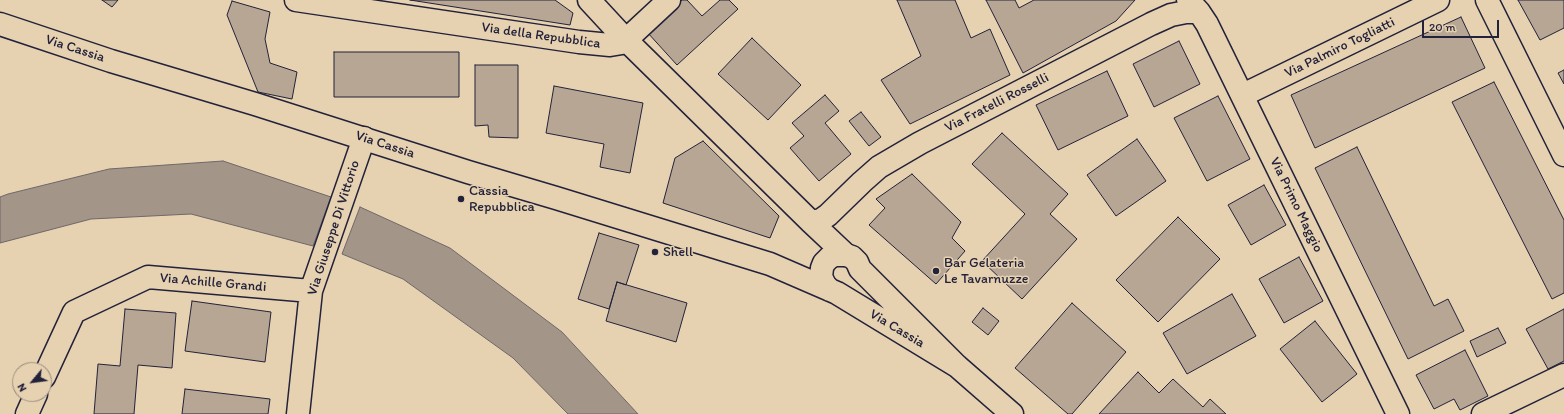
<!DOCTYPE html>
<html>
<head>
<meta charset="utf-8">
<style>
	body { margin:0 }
	#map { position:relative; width:1564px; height:414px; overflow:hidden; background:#e6d1b0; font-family:Itim,sans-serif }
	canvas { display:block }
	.north { position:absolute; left:12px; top:362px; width:40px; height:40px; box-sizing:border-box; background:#e6d1b0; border:1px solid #988b81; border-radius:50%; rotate:241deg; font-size:11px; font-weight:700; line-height:16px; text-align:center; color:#22223b }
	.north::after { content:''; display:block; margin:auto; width:14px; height:18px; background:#22223b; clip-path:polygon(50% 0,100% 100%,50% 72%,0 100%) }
	.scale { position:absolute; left:1422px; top:20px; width:77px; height:18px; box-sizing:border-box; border:2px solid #22223b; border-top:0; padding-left:5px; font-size:12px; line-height:14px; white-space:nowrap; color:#22223b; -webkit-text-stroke:3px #e6d1b0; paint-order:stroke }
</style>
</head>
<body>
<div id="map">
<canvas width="1564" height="414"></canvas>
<div class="north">N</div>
<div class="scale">20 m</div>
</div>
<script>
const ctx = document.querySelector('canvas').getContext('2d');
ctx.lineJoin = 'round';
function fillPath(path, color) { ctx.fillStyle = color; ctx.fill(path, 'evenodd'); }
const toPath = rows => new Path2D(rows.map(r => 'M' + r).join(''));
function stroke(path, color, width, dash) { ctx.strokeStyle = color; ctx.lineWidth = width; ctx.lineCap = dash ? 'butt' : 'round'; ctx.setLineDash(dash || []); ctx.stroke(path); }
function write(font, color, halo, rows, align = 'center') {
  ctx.font = font + ' Itim,sans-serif'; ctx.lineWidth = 3; ctx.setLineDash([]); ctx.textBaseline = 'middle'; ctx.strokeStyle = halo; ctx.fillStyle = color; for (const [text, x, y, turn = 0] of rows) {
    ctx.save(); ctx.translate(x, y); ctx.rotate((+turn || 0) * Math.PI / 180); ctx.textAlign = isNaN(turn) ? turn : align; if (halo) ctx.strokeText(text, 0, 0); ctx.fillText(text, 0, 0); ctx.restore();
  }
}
const water = toPath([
	[223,161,331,197,313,246,191,214,91,219,0,243,0,197,8,194,109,169,223,161],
	[360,207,450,248,562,332,638,414,568,414,513,358,403,279,342,254,360,207]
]);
fillPath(water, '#a39588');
stroke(water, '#6f6769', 1);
const building = toPath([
	[102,0,118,0,112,7,102,0],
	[410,0,555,0,573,13,570,25,410,0],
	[682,0,687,0,702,16,720,0,729,0,738,9,677,65,647,32,682,0],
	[897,0,955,0,971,38,990,29,1010,75,910,124,881,80,921,56,897,0],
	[986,0,1015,0,1019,8,1034,0,1135,0,1116,21,1023,73,986,0],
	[1518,0,1564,0,1564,28,1540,40,1518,0],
	[232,1,270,12,265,39,270,63,297,72,292,99,258,92,227,15,232,1],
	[1461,17,1485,68,1315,148,1291,95,1461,17],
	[752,38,801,85,768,120,718,74,752,38],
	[1179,41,1200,84,1154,107,1133,64,1179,41],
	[334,52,459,52,459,97,334,97,334,52],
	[475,65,518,65,518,138,489,137,488,125,475,126,475,65],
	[1564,70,1564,84,1558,73,1564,70],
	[1107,71,1128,116,1058,150,1036,105,1107,71],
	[1494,82,1564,220,1564,293,1552,299,1452,102,1494,82],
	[554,86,643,103,630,173,600,167,604,144,546,133,554,86],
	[825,95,839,111,825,123,851,154,819,181,790,148,804,136,792,123,825,95],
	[1218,96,1250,159,1207,181,1174,118,1218,96],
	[861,112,881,137,869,146,849,121,861,112],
	[1002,133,1068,194,1050,214,1077,239,1022,299,982,261,1025,214,972,164,1002,133],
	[1137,139,1166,181,1116,216,1087,175,1137,139],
	[703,141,779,216,770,238,663,203,675,158,703,141],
	[1357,147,1434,306,1448,299,1464,331,1408,359,1315,168,1357,147],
	[912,174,961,222,952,238,965,251,936,284,869,225,885,208,876,199,912,174],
	[1264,185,1286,225,1251,245,1228,205,1264,185],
	[1178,217,1220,259,1158,322,1116,280,1178,217],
	[599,233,639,245,626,285,617,282,609,309,578,299,599,233],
	[1299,257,1323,301,1284,323,1259,279,1299,257],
	[617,282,687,303,676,342,606,321,617,282],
	[1232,294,1256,336,1187,374,1163,333,1232,294],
	[192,301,271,312,265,362,185,351,192,301],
	[1072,303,1126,352,1072,414,1068,414,1015,368,1072,303],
	[983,308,999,321,988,335,972,322,983,308],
	[125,309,176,313,172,368,138,365,134,414,94,414,98,364,120,366,125,309],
	[1564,309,1564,361,1548,369,1526,329,1564,309],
	[1315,321,1357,374,1322,402,1280,349,1315,321],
	[1498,328,1506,343,1477,357,1470,341,1498,328],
	[1465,350,1488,396,1460,410,1454,399,1434,409,1416,375,1465,350],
	[1138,372,1159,393,1173,379,1203,407,1210,399,1226,414,1099,414,1138,372],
	[185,389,270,399,268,414,182,414,185,389]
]);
fillPath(building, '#b6a693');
stroke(building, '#22223b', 1);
const minor = toPath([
	[296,0,579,42,610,45,622,43,626,40,669,0],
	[589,0,626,40,811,222,846,255],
	[1188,0,1199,12,1207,24,1398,414],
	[1487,0,1564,155],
	[1243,95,1438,0],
	[811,222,821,220,828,215,862,182,879,167,920,143,1151,24,1171,15,1186,12,1199,12],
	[44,377,74,312,148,277,311,291],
	[27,414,36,394],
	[298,414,311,291,364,138],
	[1483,414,1564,375]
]);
const primary = toPath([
	[0,24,111,61,255,104,468,172,556,198,770,264,837,293,957,366],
	[830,290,825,285,821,277,822,268,824,263,829,258,834,255,846,255,852,257,857,262,860,269,957,366,1012,414]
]);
stroke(minor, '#22223b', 25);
stroke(primary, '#22223b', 25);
stroke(minor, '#e6d1b0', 22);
stroke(primary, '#e6d1b0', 22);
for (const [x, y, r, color] of [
	[461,199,4,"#22223b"],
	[655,252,4,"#22223b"],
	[936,271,4,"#22223b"]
]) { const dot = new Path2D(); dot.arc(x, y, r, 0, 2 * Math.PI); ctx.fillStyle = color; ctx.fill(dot); stroke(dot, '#e6d1b0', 1.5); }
write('14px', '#22223b', '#e6d1b0', [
	["Via della Repubblica",541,36,8],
	["Via Palmiro Togliatti",1340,48,-26],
	["Via Cassia",75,49,18],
	["Via Fratelli Rosselli",997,103,-27],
	["Via Cassia",385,145,18],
	["Via Primo Maggio",1296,205,64],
	["Via Giuseppe Di Vittorio",334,228,-72],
	["Via Achille Grandi",213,283,5],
	["Via Cassia",897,329,31]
]);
write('14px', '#22223b', '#e6d1b0', [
	["Cassia",469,191],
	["Repubblica",469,207],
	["Shell",663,252],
	["Bar Gelateria",944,263],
	["Le Tavarnuzze",944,279]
], 'left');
</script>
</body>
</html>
